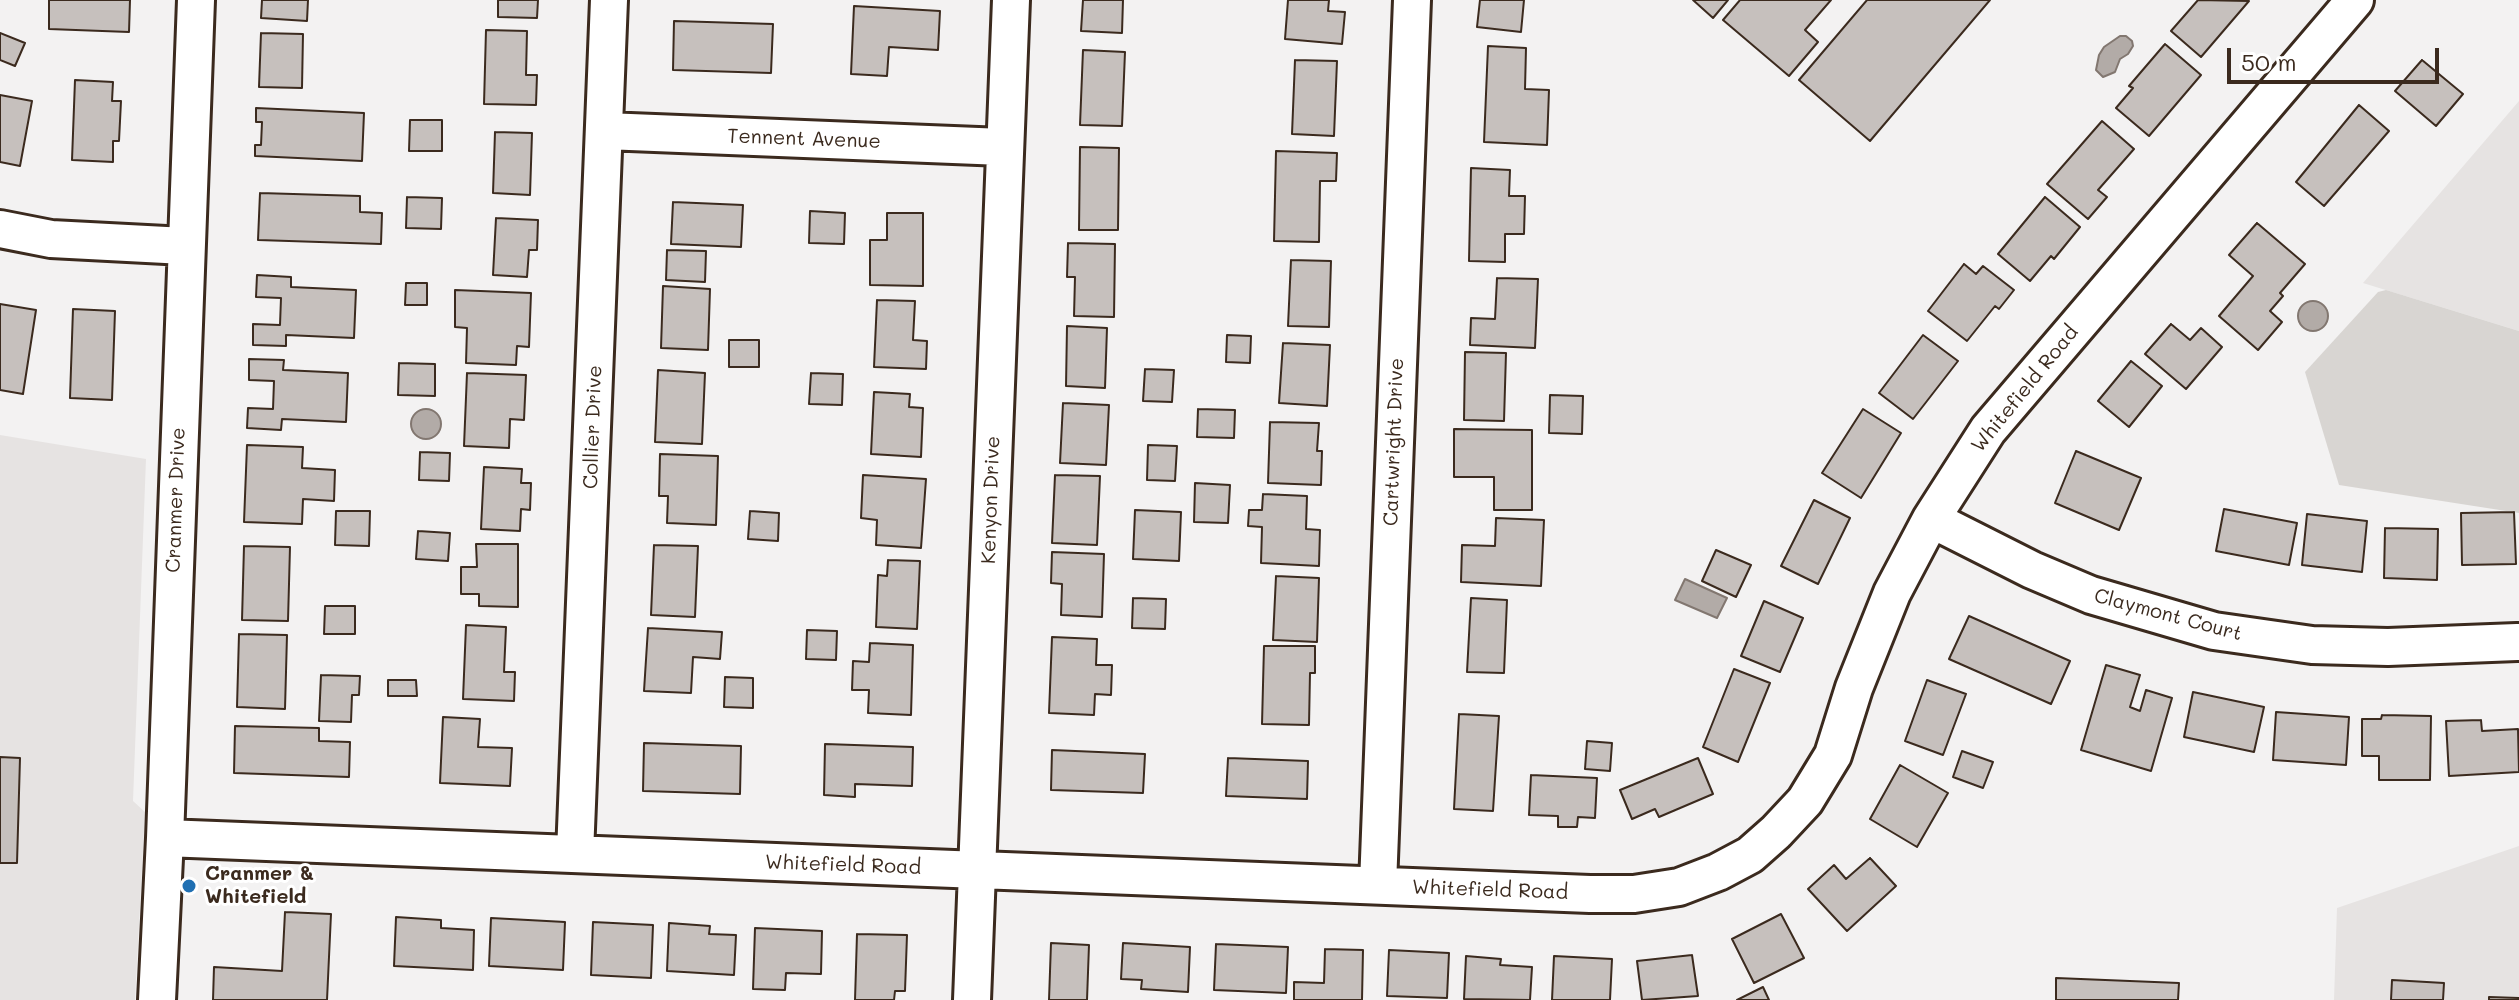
<!DOCTYPE html>
<html>
<head>
<meta charset="utf-8">
<style>
	body { margin:0 }
	#map { position:relative; width:2519px; height:1000px; overflow:hidden; background:#f3f2f2; font-family:Mali,sans-serif }
	canvas { display:block }
	.scale { position:absolute; left:2227px; top:48px; width:212px; height:36px; box-sizing:border-box; border:4px solid #3b2a1e; border-top:0; padding-left:10px; font-size:24px; line-height:28px; white-space:nowrap; color:#3b2a1e; -webkit-text-stroke:6px #fff; paint-order:stroke }
</style>
</head>
<body>
<div id="map">
<canvas width="2519" height="1000"></canvas>
<div class="scale">50 m</div>
</div>
<script>
const ctx = document.querySelector('canvas').getContext('2d');
ctx.lineJoin = 'round';
function fillPath(path, color) { ctx.fillStyle = color; ctx.fill(path, 'evenodd'); }
const toPath = rows => new Path2D(rows.map(r => 'M' + r).join(''));
function stroke(path, color, width, dash) { ctx.strokeStyle = color; ctx.lineWidth = width; ctx.lineCap = dash ? 'butt' : 'round'; ctx.setLineDash(dash || []); ctx.stroke(path); }
function write(font, color, halo, rows, align = 'center') {
  ctx.font = font + ' Mali,sans-serif'; ctx.lineWidth = 6; ctx.setLineDash([]); ctx.textBaseline = 'middle'; ctx.strokeStyle = halo; ctx.fillStyle = color; for (const [text, x, y, turn = 0] of rows) {
    ctx.save(); ctx.translate(x, y); ctx.rotate((+turn || 0) * Math.PI / 180); ctx.textAlign = isNaN(turn) ? turn : align; if (halo) ctx.strokeText(text, 0, 0); ctx.fillText(text, 0, 0); ctx.restore();
  }
}
fillPath(toPath([
	[2519,101,2519,331,2363,283],
	[0,435,146,459,133,801,145,812,135,1000,0,1000],
	[2519,846,2519,1000,2334,1000,2337,908]
]), '#e6e3e2');
fillPath(toPath([
	[2386,290,2519,331,2519,513,2339,485,2305,372,2378,292]
]), '#d8d5d2');
const water = toPath([
	[2120,36,2126,36,2132,41,2133,46,2128,54,2120,59,2115,72,2103,77,2096,70,2099,55,2104,47,2120,36],
	'2298 316a15 15 0 1 1 30 0a15 15 0 1 1-30 0Z',
	'411 424a15 15 0 1 1 30 0a15 15 0 1 1-30 0Z',
	[1685,579,1727,598,1717,618,1675,600,1685,579]
]);
fillPath(water, '#b2aba7');
stroke(water, '#827770', 2);
const building = toPath([
	[49,0,130,0,129,32,49,29,49,0],
	[262,0,308,0,307,21,261,18,262,0],
	[498,0,538,0,537,18,498,17,498,0],
	[1083,0,1123,0,1122,33,1081,31,1083,0],
	[1288,0,1329,0,1328,11,1345,12,1342,44,1285,39,1288,0],
	[1480,0,1524,0,1521,32,1477,27,1480,0],
	[1693,0,1728,0,1713,18,1693,0],
	[1740,0,1831,0,1805,30,1818,42,1789,76,1723,20,1740,0],
	[1867,0,1990,0,1870,141,1799,80,1867,0],
	[2198,0,2249,1,2201,57,2171,31,2198,0],
	[854,6,940,11,938,50,889,47,887,76,851,74,854,6],
	[674,21,773,24,771,73,673,70,674,21],
	[486,30,527,31,526,75,537,75,536,105,484,104,486,30],
	[0,33,25,43,15,66,0,60,0,33],
	[261,33,303,34,302,88,259,87,261,33],
	[2165,44,2201,75,2149,136,2116,108,2133,88,2129,86,2165,44],
	[1488,46,1526,48,1525,89,1549,90,1547,145,1484,142,1488,46],
	[1083,50,1125,52,1122,126,1080,125,1083,50],
	[1295,60,1337,61,1334,136,1292,134,1295,60],
	[2422,60,2463,94,2436,126,2395,91,2422,60],
	[75,80,113,82,112,101,121,101,119,141,113,141,113,162,72,160,75,80],
	[0,95,32,101,20,166,0,162,0,95],
	[2359,105,2389,131,2324,206,2296,182,2359,105],
	[256,108,364,113,362,161,255,156,255,145,261,145,262,122,256,122,256,108],
	[410,120,442,120,442,151,409,151,410,120],
	[2102,121,2134,149,2098,190,2107,197,2088,219,2047,184,2102,121],
	[495,132,532,133,530,195,493,193,495,132],
	[1080,147,1119,148,1118,230,1079,230,1080,147],
	[1276,151,1337,153,1336,181,1320,181,1319,242,1274,241,1276,151],
	[1471,168,1510,170,1509,196,1525,196,1524,234,1505,234,1505,262,1469,261,1471,168],
	[260,193,360,196,360,212,382,213,381,244,258,240,260,193],
	[407,197,442,198,441,229,406,228,407,197],
	[2045,197,2080,227,2054,259,2051,256,2030,281,1998,254,2045,197],
	[673,202,743,205,741,247,671,244,673,202],
	[810,211,845,213,844,244,809,243,810,211],
	[887,213,923,213,923,286,870,285,870,240,887,240,887,213],
	[496,218,538,220,537,250,529,250,527,277,493,275,496,218],
	[2257,223,2305,264,2280,293,2283,296,2270,311,2282,322,2258,350,2219,316,2253,276,2229,255,2257,223],
	[1068,243,1115,244,1114,317,1074,316,1075,277,1067,277,1068,243],
	[667,250,706,251,705,282,666,280,667,250],
	[1291,260,1331,261,1329,327,1288,326,1291,260],
	[1964,264,1976,274,1983,266,2014,290,1999,309,1995,306,1967,341,1928,311,1964,264],
	[257,275,291,277,291,287,356,290,354,338,286,335,286,346,253,345,253,324,280,325,281,298,256,297,257,275],
	[1497,278,1538,279,1535,348,1470,345,1471,318,1495,319,1497,278],
	[406,283,427,283,427,305,405,305,406,283],
	[663,286,710,289,708,350,661,348,663,286],
	[455,290,531,293,529,347,517,346,516,365,466,363,467,328,455,327,455,290],
	[877,300,915,301,913,340,927,341,926,369,874,367,877,300],
	[0,304,36,310,23,394,0,390,0,304],
	[73,309,115,311,112,400,70,398,73,309],
	[2171,324,2190,340,2201,328,2222,347,2186,389,2145,354,2171,324],
	[1067,326,1107,328,1105,388,1066,386,1067,326],
	[1227,335,1251,336,1250,363,1226,362,1227,335],
	[1923,335,1958,361,1913,419,1879,393,1923,335],
	[729,340,759,340,759,367,729,367,729,340],
	[1283,343,1330,345,1327,406,1279,403,1283,343],
	[1465,352,1506,353,1504,421,1464,420,1465,352],
	[249,359,284,360,283,370,348,373,346,422,282,419,281,430,247,428,248,408,273,409,274,381,249,380,249,359],
	[2131,361,2162,386,2129,427,2098,401,2131,361],
	[399,363,435,364,435,396,398,395,399,363],
	[1145,369,1174,370,1172,402,1143,401,1145,369],
	[658,370,705,373,702,444,655,442,658,370],
	[467,373,526,375,524,420,510,419,509,448,464,446,467,373],
	[811,373,843,374,842,405,809,404,811,373],
	[874,392,910,394,909,407,923,408,921,457,871,454,874,392],
	[1550,395,1583,396,1582,434,1549,433,1550,395],
	[1063,403,1109,405,1106,465,1060,463,1063,403],
	[1198,409,1235,410,1234,438,1197,437,1198,409],
	[1863,409,1901,433,1861,498,1822,473,1863,409],
	[1270,422,1319,423,1317,451,1322,451,1321,485,1268,483,1270,422],
	[1454,429,1532,430,1532,510,1494,510,1494,477,1454,477,1454,429],
	[247,445,303,447,302,468,335,470,334,501,303,499,302,524,244,522,247,445],
	[1148,445,1177,446,1175,481,1147,480,1148,445],
	[2076,451,2141,478,2119,530,2055,503,2076,451],
	[420,452,450,453,449,481,419,480,420,452],
	[660,454,718,456,716,525,667,523,668,496,659,496,660,454],
	[484,467,522,469,521,483,531,483,530,510,521,509,520,531,481,529,484,467],
	[863,475,926,479,921,548,876,545,877,520,861,518,863,475],
	[1055,475,1100,476,1097,545,1052,543,1055,475],
	[1195,483,1230,485,1228,523,1194,522,1195,483],
	[1263,494,1307,496,1306,529,1320,530,1319,566,1261,563,1262,527,1248,526,1249,510,1262,510,1263,494],
	[1814,500,1850,518,1818,584,1781,566,1814,500],
	[2224,509,2297,523,2289,565,2216,551,2224,509],
	[1135,510,1181,512,1179,561,1133,559,1135,510],
	[336,511,370,511,369,546,335,545,336,511],
	[750,511,779,513,778,541,748,539,750,511],
	[2514,512,2516,564,2462,565,2461,513,2514,512],
	[2307,514,2367,521,2362,572,2302,565,2307,514],
	[1496,518,1544,520,1541,586,1461,582,1462,545,1495,546,1496,518],
	[2385,528,2438,529,2437,580,2384,578,2385,528],
	[418,531,450,533,448,561,416,559,418,531],
	[476,544,518,544,518,607,479,606,479,594,461,594,461,567,477,567,476,544],
	[654,545,698,546,695,617,651,615,654,545],
	[244,546,290,547,288,621,242,620,244,546],
	[1716,550,1751,565,1736,597,1702,581,1716,550],
	[1052,552,1104,554,1102,617,1061,615,1062,584,1051,583,1052,552],
	[888,560,920,561,917,629,876,627,878,575,887,576,888,560],
	[1276,576,1319,578,1317,642,1273,640,1276,576],
	[1133,598,1166,599,1165,629,1132,628,1133,598],
	[1471,598,1507,600,1504,673,1467,672,1471,598],
	[1764,601,1803,618,1780,672,1741,656,1764,601],
	[325,606,355,606,355,634,324,634,325,606],
	[1969,616,2070,661,2051,704,1949,659,1969,616],
	[466,625,506,627,504,672,515,672,514,701,463,699,466,625],
	[648,628,722,632,720,659,693,657,691,693,644,691,648,628],
	[807,630,837,631,836,660,806,659,807,630],
	[239,634,287,635,285,709,237,707,239,634],
	[1052,637,1097,639,1096,665,1112,665,1111,695,1095,694,1094,715,1049,713,1052,637],
	[870,643,913,645,911,715,868,713,869,690,852,690,853,661,869,662,870,643],
	[1264,646,1315,646,1315,673,1310,673,1309,725,1262,724,1264,646],
	[2106,665,2140,675,2130,707,2140,711,2146,690,2172,698,2151,771,2081,750,2106,665],
	[1734,669,1770,683,1738,762,1703,747,1734,669],
	[321,675,360,676,359,695,352,695,351,722,319,721,321,675],
	[725,677,753,678,753,708,724,707,725,677],
	[388,680,416,680,417,696,388,696,388,680],
	[1927,680,1966,694,1943,755,1905,741,1927,680],
	[2193,692,2264,707,2254,752,2184,737,2193,692],
	[2276,712,2349,717,2346,765,2273,760,2276,712],
	[1459,714,1499,716,1493,811,1454,809,1459,714],
	[2382,715,2431,716,2430,780,2379,780,2379,756,2362,756,2362,719,2381,719,2382,715],
	[443,717,480,719,478,747,512,748,510,786,440,783,443,717],
	[2481,720,2482,731,2518,729,2519,772,2449,776,2446,721,2481,720],
	[235,726,319,728,319,741,350,742,349,777,234,773,235,726],
	[1587,741,1612,743,1610,771,1585,769,1587,741],
	[644,743,741,746,740,794,643,791,644,743],
	[825,744,913,747,912,786,855,784,855,797,824,795,825,744],
	[1052,750,1145,754,1143,793,1051,790,1052,750],
	[1962,751,1993,762,1983,788,1953,777,1962,751],
	[0,757,20,758,17,863,0,863,0,757],
	[1228,758,1308,761,1307,799,1226,796,1228,758],
	[1698,758,1713,794,1659,817,1655,809,1632,819,1620,790,1698,758],
	[1900,765,1948,793,1917,847,1870,819,1900,765],
	[1531,775,1597,778,1595,818,1578,817,1577,827,1558,827,1558,816,1529,815,1531,775],
	[1870,858,1896,886,1847,931,1808,889,1834,865,1846,879,1870,858],
	[285,912,331,914,327,1000,213,1000,214,967,282,971,285,912],
	[1781,914,1804,958,1754,983,1732,939,1781,914],
	[396,917,441,920,441,928,474,930,473,970,394,966,396,917],
	[491,918,565,922,563,970,489,966,491,918],
	[593,922,653,925,651,978,591,975,593,922],
	[669,923,710,926,709,934,736,935,734,975,667,971,669,923],
	[755,928,822,931,821,974,786,973,785,990,753,989,755,928],
	[857,934,907,935,905,991,895,991,894,1000,855,1000,857,934],
	[1051,943,1089,945,1087,1000,1049,1000,1051,943],
	[1123,943,1190,947,1188,992,1141,989,1142,980,1121,979,1123,943],
	[1216,944,1288,947,1286,993,1214,990,1216,944],
	[1325,949,1363,950,1362,1000,1294,1000,1294,982,1324,983,1325,949],
	[1389,950,1449,953,1447,998,1387,996,1389,950],
	[1692,955,1698,996,1642,1000,1637,961,1692,955],
	[1466,956,1501,959,1500,965,1532,967,1530,1000,1464,999,1466,956],
	[1554,956,1612,959,1610,1000,1552,1000,1554,956],
	[2056,978,2179,983,2178,1000,2056,1000,2056,978],
	[2392,980,2444,983,2443,1000,2391,1000,2392,980],
	[1763,987,1769,1000,1737,1000,1763,987],
	[2489,997,2519,998,2519,1000,2489,1000,2489,997]
]);
fillPath(building, '#c6c0bd');
stroke(building, '#3b2a1e', 2);
const minor = toPath([
	[605,131,1003,147],
	[0,229,51,239,185,246],
	[1931,519,2032,570,2091,595,2214,631,2312,645,2388,647,2517,642],
	[165,838,1590,894,1634,894,1679,887,1718,872,1750,855,1776,832,1805,801,1833,755,1854,688,1892,593,1931,519,1988,430,2355,0],
	[575,854,609,0],
	[1378,885,1412,0],
	[157,1000,165,838,196,0],
	[972,1000,1011,0]
]);
stroke(minor, '#3b2a1e', 42);
stroke(minor, '#fff', 36);
for (const [x, y, r, color] of [
	[189,886,8,"#1f6fb2"]
]) { const dot = new Path2D(); dot.arc(x, y, r, 0, 2 * Math.PI); ctx.fillStyle = color; ctx.fill(dot); stroke(dot, '#fff', 3); }
write('20px', '#3b2a1e', '#fff', [
	["Tennent Avenue",804,139,2],
	["Whitefield Road",2025,389,-51],
	["Collier Drive",593,427,-88],
	["Cartwright Drive",1394,442,-88],
	["Cranmer Drive",176,500,-88],
	["Kenyon Drive",991,500,-88],
	["Claymont Court",2168,615,15],
	["Whitefield Road",843,865,2],
	["Whitefield Road",1490,890,2]
]);
write('bold 20px', '#3b2a1e', '#fff', [
	["Cranmer &",205,874],
	["Whitefield",205,897]
], 'left');
</script>
</body>
</html>
